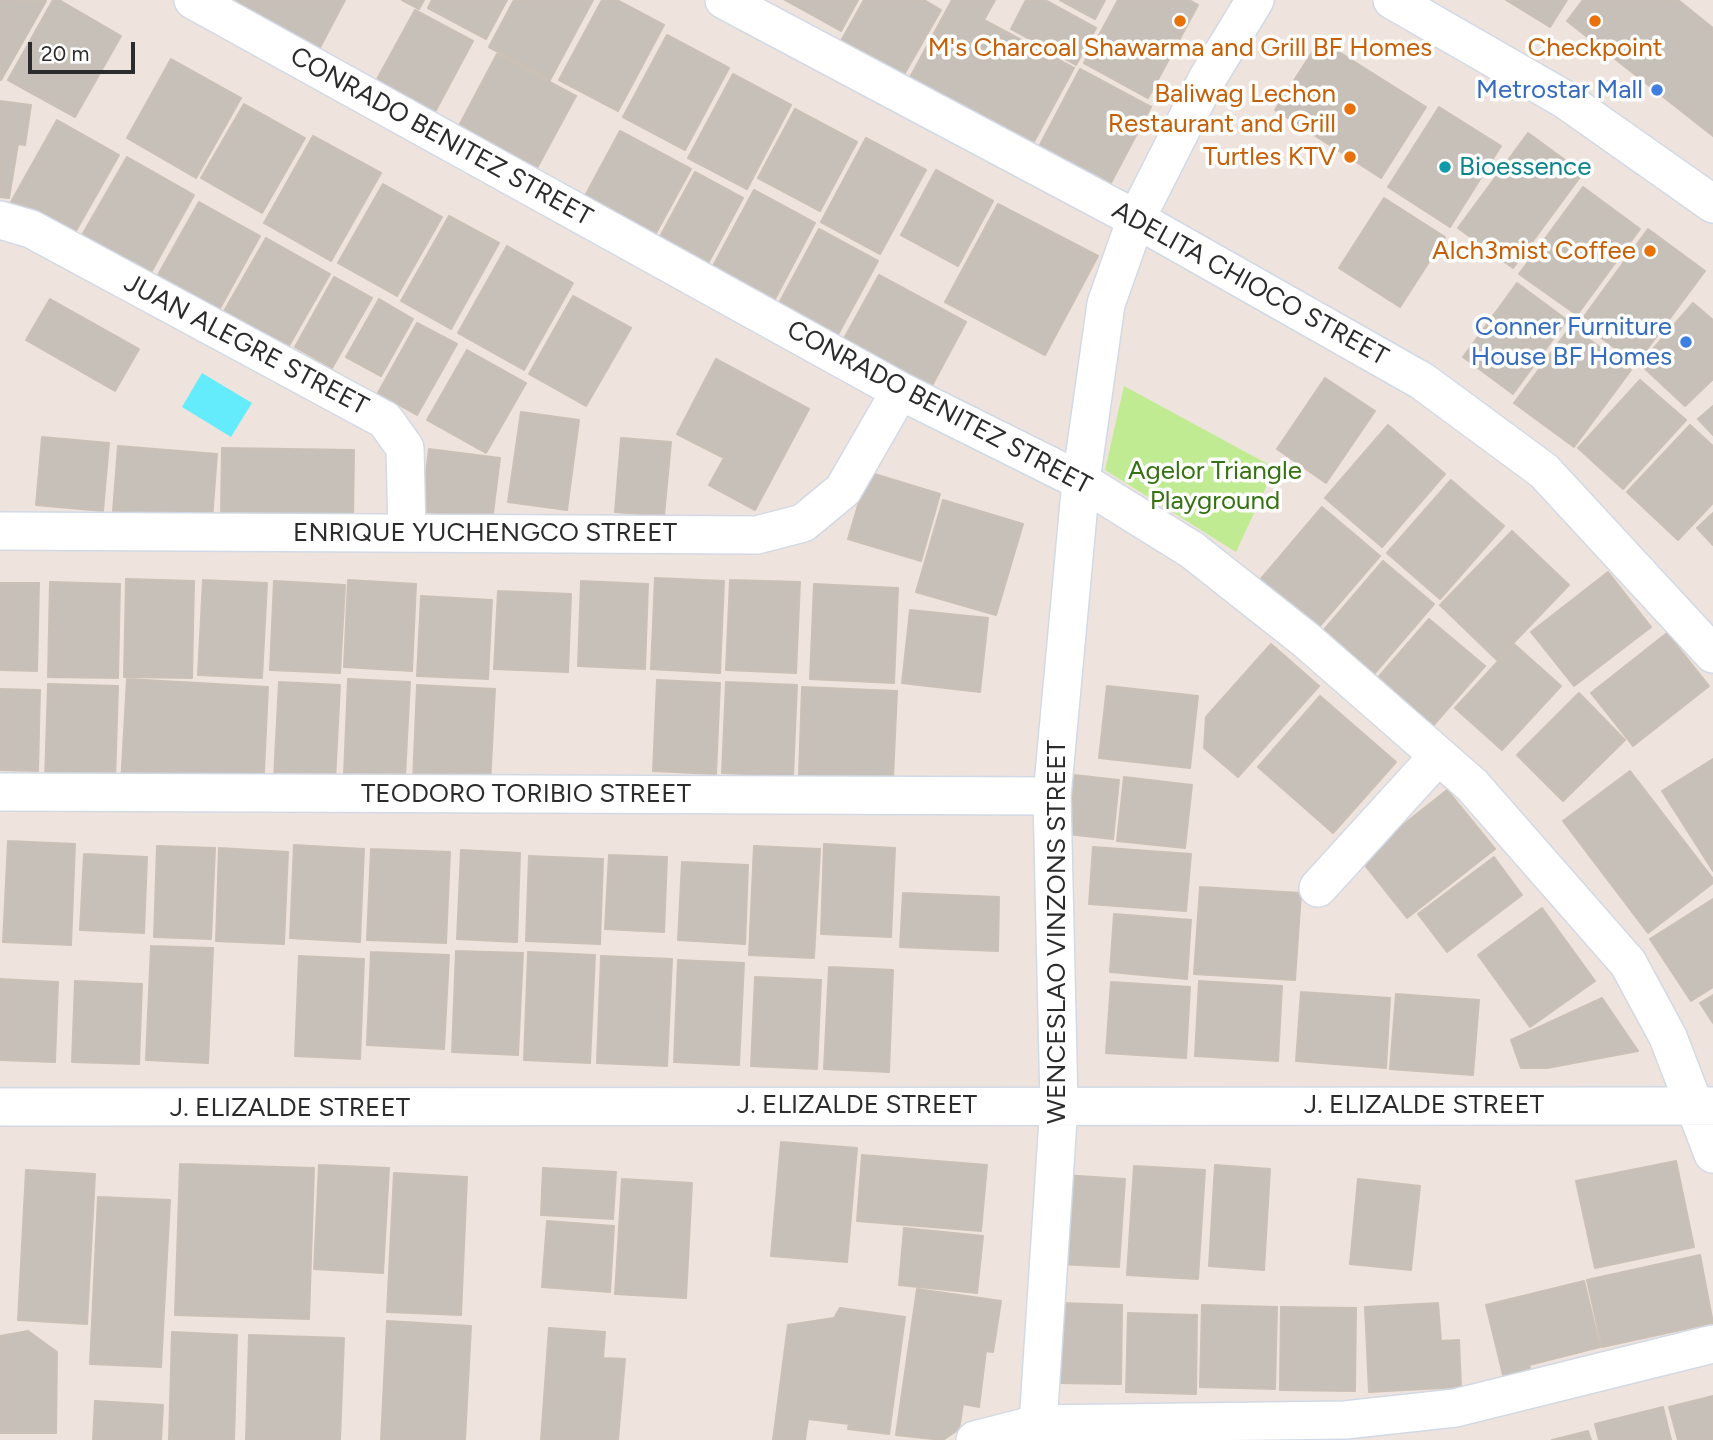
<!DOCTYPE html>
<html>
<head>
<meta charset="utf-8">
<style>
	body { margin:0 }
	#map { position:relative; width:1713px; height:1440px; overflow:hidden; background:#efe4dd; font-family:Figtree,sans-serif }
	canvas { display:block }
	.scale { position:absolute; left:28px; top:42px; width:107px; height:32px; box-sizing:border-box; border:4px solid #2c2c2c; border-top:0; padding-left:9px; font-size:21px; line-height:24px; white-space:nowrap; color:#2c2c2c; -webkit-text-stroke:5px #fff; paint-order:stroke }
</style>
</head>
<body>
<div id="map">
<canvas width="1713" height="1440"></canvas>
<div class="scale">20 m</div>
</div>
<script>
const ctx = document.querySelector('canvas').getContext('2d');
ctx.lineJoin = 'round';
function fillPath(path, color) { ctx.fillStyle = color; ctx.fill(path, 'evenodd'); }
const toPath = rows => new Path2D(rows.map(r => 'M' + r).join(''));
function stroke(path, color, width, dash) { ctx.strokeStyle = color; ctx.lineWidth = width; ctx.lineCap = dash ? 'butt' : 'round'; ctx.setLineDash(dash || []); ctx.stroke(path); }
function write(font, color, halo, rows, align = 'center') {
  ctx.font = font + ' Figtree,sans-serif'; ctx.lineWidth = 7; ctx.setLineDash([]); ctx.textBaseline = 'middle'; ctx.strokeStyle = halo; ctx.fillStyle = color; for (const [text, x, y, turn = 0] of rows) {
    ctx.save(); ctx.translate(x, y); ctx.rotate((+turn || 0) * Math.PI / 180); ctx.textAlign = isNaN(turn) ? turn : align; if (halo) ctx.strokeText(text, 0, 0); ctx.fillText(text, 0, 0); ctx.restore();
  }
}
fillPath(toPath([
	[1124,386,1275,468,1236,552,1105,470]
]), '#c0eb93');
fillPath(toPath([
	[202,373,252,403,231,437,182,407]
]), '#65ecfc');
const building = toPath([
	[0,0,46,1,1,80,0,79,0,0],
	[53,0,59,0,121,36,75,117,8,80,53,0],
	[213,0,345,0,316,55,213,0],
	[402,0,424,0,419,9,402,0],
	[432,0,507,0,486,39,428,8,432,0],
	[514,0,593,0,550,80,489,47,514,0],
	[602,0,617,0,664,25,618,111,559,80,602,0],
	[785,0,858,0,841,31,785,0],
	[864,0,924,0,941,10,898,85,836,50,864,0],
	[952,0,995,0,984,20,1074,68,1030,149,907,83,952,0],
	[1026,0,1045,0,1096,28,1076,65,1011,29,1026,0],
	[1060,0,1105,0,1095,19,1060,0],
	[1118,0,1189,0,1198,5,1148,98,1084,63,1118,0],
	[1506,0,1567,0,1550,27,1506,0],
	[1583,0,1678,0,1713,28,1713,136,1567,21,1583,0],
	[415,10,473,41,429,123,370,92,415,10],
	[667,35,729,68,685,150,623,117,667,35],
	[1320,40,1426,107,1381,178,1275,110,1320,40],
	[497,54,576,96,531,179,453,137,497,54],
	[171,59,241,98,196,178,127,138,171,59],
	[1080,69,1151,107,1104,196,1033,158,1080,69],
	[733,74,791,105,747,189,688,158,733,74],
	[0,101,31,105,25,145,18,144,9,198,0,197,0,101],
	[244,104,305,138,262,213,201,178,244,104],
	[1439,107,1501,146,1450,227,1388,187,1439,107],
	[795,109,857,142,820,211,758,178,795,109],
	[57,120,119,155,73,236,11,202,57,120],
	[620,131,691,169,650,244,579,207,620,131],
	[1528,133,1583,173,1513,268,1458,228,1528,133],
	[313,136,381,173,331,261,264,223,313,136],
	[866,138,926,170,880,254,821,222,866,138],
	[127,157,194,195,149,276,81,237,127,157],
	[936,170,993,201,958,266,901,235,936,170],
	[695,172,743,198,705,269,656,244,695,172],
	[383,184,442,217,397,296,338,263,383,184],
	[1583,187,1640,229,1577,315,1519,274,1583,187],
	[754,190,815,223,775,299,713,266,754,190],
	[1384,198,1445,237,1400,307,1339,268,1384,198],
	[199,202,260,236,219,310,158,275,199,202],
	[998,204,1098,256,1045,355,945,302,998,204],
	[449,216,499,243,451,329,401,301,449,216],
	[819,229,878,261,836,338,777,307,819,229],
	[1648,229,1705,271,1636,364,1580,322,1648,229],
	[266,238,330,274,283,356,219,320,266,238],
	[507,246,573,283,524,370,458,333,507,246],
	[879,275,966,322,928,393,840,346,879,275],
	[334,277,372,298,332,368,295,347,334,277],
	[1517,283,1567,320,1513,394,1463,357,1517,283],
	[573,296,631,328,586,406,529,374,573,296],
	[50,299,139,349,115,391,26,340,50,299],
	[379,299,413,319,381,376,346,357,379,299],
	[1693,303,1713,320,1713,379,1685,406,1640,364,1693,303],
	[417,323,457,344,417,415,378,393,417,323],
	[1571,326,1631,370,1574,447,1514,403,1571,326],
	[467,350,526,383,486,453,427,420,467,350],
	[716,359,809,409,755,510,709,485,724,458,677,434,716,359],
	[1325,378,1375,411,1326,483,1277,449,1325,378],
	[1640,380,1686,420,1623,489,1578,448,1640,380],
	[1713,406,1713,435,1698,419,1713,406],
	[521,412,579,420,567,510,508,502,521,412],
	[1388,425,1445,474,1382,547,1325,498,1388,425],
	[1690,425,1713,446,1713,503,1678,540,1627,492,1690,425],
	[42,437,109,443,103,511,36,505,42,437],
	[621,438,671,442,664,516,615,512,621,438],
	[118,446,217,454,212,520,113,511,118,446],
	[222,448,354,450,353,518,221,516,222,448],
	[429,449,500,458,492,521,421,511,429,449],
	[868,472,940,494,921,561,848,539,868,472],
	[1451,480,1504,526,1440,599,1387,553,1451,480],
	[943,500,1023,524,996,615,916,592,943,500],
	[1322,507,1380,556,1318,628,1260,580,1322,507],
	[1713,513,1713,545,1697,528,1713,513],
	[1512,531,1569,585,1497,660,1440,605,1512,531],
	[1383,561,1434,604,1374,674,1323,631,1383,561],
	[1608,572,1651,627,1574,686,1531,632,1608,572],
	[655,578,724,581,720,673,651,669,655,578],
	[126,579,194,581,192,678,124,677,126,579],
	[203,580,267,583,262,678,198,675,203,580],
	[348,580,416,584,412,671,344,667,348,580],
	[730,580,800,582,796,673,726,670,730,580],
	[274,581,345,585,340,673,270,670,274,581],
	[581,581,648,584,645,669,578,666,581,581],
	[50,582,120,584,118,678,48,677,50,582],
	[0,583,39,583,37,671,0,670,0,583],
	[814,584,898,588,894,683,810,679,814,584],
	[498,591,571,594,568,672,494,669,498,591],
	[421,596,492,600,488,679,417,676,421,596],
	[910,610,988,618,980,692,902,683,910,610],
	[1429,619,1485,666,1431,728,1375,681,1429,619],
	[1667,633,1709,686,1633,746,1591,693,1667,633],
	[1271,644,1319,686,1238,777,1204,748,1206,717,1271,644],
	[1514,644,1561,686,1502,750,1455,708,1514,644],
	[127,679,268,687,263,793,121,785,127,679],
	[348,679,410,682,405,777,344,774,348,679],
	[657,680,720,683,716,774,653,771,657,680],
	[279,682,340,685,335,781,274,778,279,682],
	[726,682,797,685,793,776,722,773,726,682],
	[48,684,118,686,115,782,45,781,48,684],
	[417,685,495,689,490,785,413,781,417,685],
	[1107,686,1198,696,1190,768,1099,758,1107,686],
	[802,687,897,691,893,779,799,775,802,687],
	[0,689,40,690,38,771,0,770,0,689],
	[1579,693,1625,740,1563,801,1517,755,1579,693],
	[1320,696,1396,762,1333,833,1258,767,1320,696],
	[1713,759,1713,871,1662,791,1713,759],
	[1630,771,1713,879,1713,883,1648,933,1563,821,1630,771],
	[1074,775,1119,780,1113,839,1067,834,1074,775],
	[1124,777,1192,785,1185,848,1117,841,1124,777],
	[1447,790,1495,849,1407,918,1360,859,1447,790],
	[8,841,75,844,71,945,3,942,8,841],
	[824,844,895,848,891,937,821,934,824,844],
	[294,845,364,849,360,942,290,938,294,845],
	[157,846,215,848,211,939,154,937,157,846],
	[754,846,820,849,814,958,749,955,754,846],
	[1093,847,1191,854,1186,911,1089,904,1093,847],
	[219,848,288,852,284,944,216,941,219,848],
	[371,849,450,852,446,943,367,940,371,849],
	[461,850,520,853,517,942,457,939,461,850],
	[84,854,147,857,144,933,80,930,84,854],
	[609,855,667,857,664,932,605,929,609,855],
	[529,856,603,859,600,944,526,941,529,856],
	[1494,857,1522,895,1447,952,1418,914,1494,857],
	[682,862,748,865,745,944,678,940,682,862],
	[1200,887,1301,893,1295,980,1194,974,1200,887],
	[903,893,999,897,998,951,900,947,903,893],
	[1713,899,1713,987,1691,1001,1650,939,1713,899],
	[1542,908,1595,981,1530,1027,1478,955,1542,908],
	[1114,914,1191,920,1187,979,1110,972,1114,914],
	[151,946,213,948,208,1063,146,1060,151,946],
	[456,951,523,953,518,1055,452,1052,456,951],
	[371,952,449,955,444,1049,367,1045,371,952],
	[528,952,595,955,590,1063,524,1060,528,952],
	[299,956,364,959,360,1059,295,1056,299,956],
	[601,956,672,959,667,1066,597,1063,601,956],
	[678,960,744,963,739,1065,674,1062,678,960],
	[829,967,893,970,889,1072,824,1069,829,967],
	[755,977,821,980,817,1069,751,1066,755,977],
	[0,979,58,982,55,1062,0,1060,0,979],
	[75,981,142,984,139,1064,72,1062,75,981],
	[1199,981,1282,986,1278,1061,1195,1056,1199,981],
	[1111,982,1190,987,1186,1058,1106,1053,1111,982],
	[1301,992,1390,998,1386,1068,1296,1061,1301,992],
	[1396,994,1479,1000,1473,1075,1390,1069,1396,994],
	[1713,995,1713,1023,1700,1003,1713,995],
	[1602,998,1638,1051,1547,1068,1521,1068,1511,1040,1602,998],
	[781,1142,857,1148,847,1262,771,1256,781,1142],
	[862,1155,987,1165,981,1231,857,1221,862,1155],
	[1676,1161,1694,1247,1595,1268,1576,1181,1676,1161],
	[180,1164,314,1168,309,1319,175,1315,180,1164],
	[319,1165,389,1168,383,1273,314,1269,319,1165],
	[1215,1165,1270,1169,1264,1270,1209,1266,1215,1165],
	[1134,1166,1205,1170,1198,1279,1127,1275,1134,1166],
	[543,1168,616,1172,613,1219,541,1215,543,1168],
	[26,1170,95,1174,87,1324,18,1320,26,1170],
	[394,1173,467,1177,461,1315,387,1312,394,1173],
	[1063,1175,1125,1179,1119,1267,1058,1264,1063,1175],
	[622,1179,692,1183,686,1298,615,1294,622,1179],
	[1358,1179,1420,1186,1411,1270,1350,1264,1358,1179],
	[98,1197,170,1200,161,1367,90,1364,98,1197],
	[547,1221,614,1226,610,1292,542,1287,547,1221],
	[904,1228,983,1236,977,1293,899,1285,904,1228],
	[1700,1255,1713,1323,1602,1347,1587,1280,1700,1255],
	[1584,1281,1600,1347,1529,1365,1532,1376,1505,1383,1486,1305,1584,1281],
	[917,1289,1001,1301,993,1352,986,1351,979,1407,963,1404,959,1429,943,1440,896,1435,917,1289],
	[1060,1303,1122,1305,1121,1384,1058,1383,1060,1303],
	[1438,1303,1441,1341,1459,1340,1461,1387,1369,1392,1365,1307,1438,1303],
	[1202,1305,1277,1307,1275,1389,1200,1387,1202,1305],
	[1281,1307,1356,1308,1355,1391,1280,1390,1281,1307],
	[840,1308,905,1317,889,1434,848,1429,849,1424,808,1419,805,1440,773,1440,788,1325,834,1318,840,1308],
	[1128,1313,1197,1315,1196,1394,1126,1392,1128,1313],
	[387,1321,471,1326,465,1440,381,1440,387,1321],
	[549,1328,605,1332,603,1358,625,1359,618,1440,541,1440,549,1328],
	[28,1331,57,1352,56,1433,0,1433,0,1336,28,1331],
	[172,1332,237,1335,234,1440,169,1440,172,1332],
	[249,1335,344,1338,340,1440,246,1440,249,1335],
	[1713,1396,1713,1440,1678,1440,1669,1407,1713,1396],
	[95,1401,163,1405,161,1440,93,1440,95,1401],
	[1663,1407,1671,1440,1599,1440,1595,1424,1663,1407],
	[1588,1431,1591,1440,1552,1440,1588,1431]
]);
fillPath(building, '#c7c0b8');
stroke(building, '#cbc0b6', 2);
const minor = toPath([
	[193,0,900,391,1081,481,1192,550,1306,640,1472,785,1628,963,1668,1037,1713,1154],
	[724,0,1136,219,1422,381,1544,471,1713,654],
	[1392,0,1564,99,1713,204],
	[0,220,31,229,385,420,405,448,407,532],
	[0,531,757,535,803,523,843,490,900,391],
	[0,792,1052,796],
	[1318,888,1438,756],
	[0,1107,1713,1106],
	[975,1440,1037,1424,1345,1420,1455,1408,1713,1344],
	[1037,1440,1059,1104,1052,796,1081,481,1106,304,1136,219,1207,79,1255,0]
]);
stroke(minor, '#d2d9e6', 40);
stroke(minor, '#fff', 37);
for (const [x, y, r, color] of [
	[1180,21,7,"#e8710a"],
	[1595,21,7,"#e8710a"],
	[1657,90,7,"#3f7fe0"],
	[1350,109,7,"#e8710a"],
	[1350,157,7,"#e8710a"],
	[1445,167,7,"#0f9aa8"],
	[1650,251,7,"#e8710a"],
	[1686,342,7,"#3f7fe0"]
]) { const dot = new Path2D(); dot.arc(x, y, r, 0, 2 * Math.PI); ctx.fillStyle = color; ctx.fill(dot); stroke(dot, '#fff', 2.5); }
write('26px', '#c56008', '#fff', [
	["M's Charcoal Shawarma and Grill BF Homes",1180,48,"center"],
	["Checkpoint",1595,48,"center"],
	["Baliwag Lechon",1336,94],
	["Restaurant and Grill",1336,124],
	["Turtles KTV",1336,157],
	["Alch3mist Coffee",1636,251]
], 'right');
write('26px', '#366cbe', '#fff', [
	["Metrostar Mall",1643,90],
	["Conner Furniture",1672,327],
	["House BF Homes",1672,357]
], 'right');
write('26px', '#2c2c2c', '#fff', [
	["CONRADO BENITEZ STREET",441,137,29],
	["ADELITA CHIOCO STREET",1250,284,29],
	["JUAN ALEGRE STREET",246,345,28],
	["CONRADO BENITEZ STREET",939,408,28],
	["ENRIQUE YUCHENGCO STREET",485,533],
	["TEODORO TORIBIO STREET",526,794],
	["WENCESLAO VINZONS STREET",1057,932,-90],
	["J. ELIZALDE STREET",857,1105],
	["J. ELIZALDE STREET",1424,1105],
	["J. ELIZALDE STREET",290,1108]
]);
write('26px', '#0d838f', '#fff', [
	["Bioessence",1459,167]
], 'left');
write('26px', '#367212', '#fff', [
	["Agelor Triangle",1215,471],
	["Playground",1215,501]
]);
</script>
</body>
</html>
